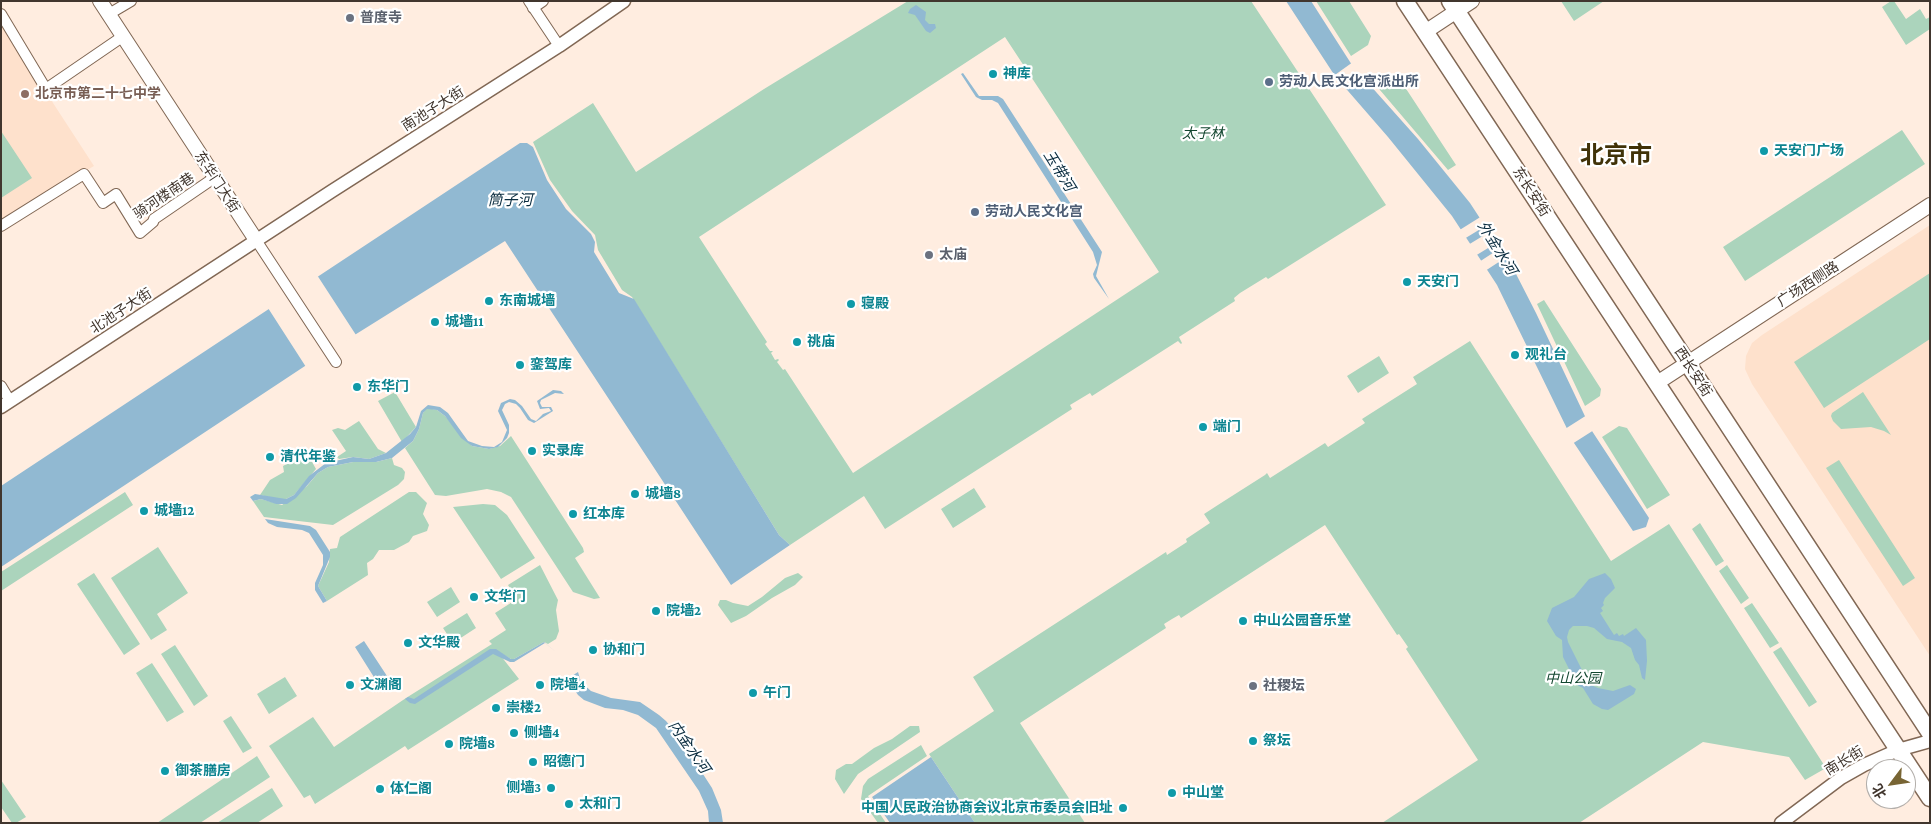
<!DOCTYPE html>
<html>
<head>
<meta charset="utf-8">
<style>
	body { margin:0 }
	#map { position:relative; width:1931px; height:824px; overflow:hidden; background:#ffede0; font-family:"Crimson Pro","Noto Sans SC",serif }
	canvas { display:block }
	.frame { position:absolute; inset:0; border:2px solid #41362e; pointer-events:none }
	.north { position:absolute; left:1866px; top:759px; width:50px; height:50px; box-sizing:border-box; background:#fff; border:1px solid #b3afab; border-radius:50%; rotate:239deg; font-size:14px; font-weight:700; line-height:20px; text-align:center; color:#41362e }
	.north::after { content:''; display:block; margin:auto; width:18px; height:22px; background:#786534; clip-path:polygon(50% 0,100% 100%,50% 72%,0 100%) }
</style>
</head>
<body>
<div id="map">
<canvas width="1931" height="824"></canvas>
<div class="frame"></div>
<div class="north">北</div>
</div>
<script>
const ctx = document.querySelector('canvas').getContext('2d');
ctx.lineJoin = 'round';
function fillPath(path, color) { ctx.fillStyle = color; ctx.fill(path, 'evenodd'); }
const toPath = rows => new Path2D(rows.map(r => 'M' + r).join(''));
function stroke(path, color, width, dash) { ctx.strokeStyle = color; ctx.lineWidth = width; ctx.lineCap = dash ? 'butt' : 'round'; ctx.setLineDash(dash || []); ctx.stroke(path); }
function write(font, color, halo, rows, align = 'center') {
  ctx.font = font + ' "Crimson Pro","Noto Sans SC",serif'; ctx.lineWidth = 4.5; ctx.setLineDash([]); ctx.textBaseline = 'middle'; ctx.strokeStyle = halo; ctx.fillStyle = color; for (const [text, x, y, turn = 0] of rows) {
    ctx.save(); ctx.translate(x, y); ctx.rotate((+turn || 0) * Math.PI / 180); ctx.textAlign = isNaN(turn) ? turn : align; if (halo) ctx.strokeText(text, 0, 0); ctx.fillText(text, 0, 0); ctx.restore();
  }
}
fillPath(toPath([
	[1,23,94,166,1,221],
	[1930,225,1930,656,1752,384,1745,369,1746,356,1752,343,1762,335]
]), '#fee1cc');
fillPath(toPath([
	[908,1,1251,1,1386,205,1268,279,1266,277,1240,293,1234,298,1235,301,1179,337,1182,343,1181,344,1178,341,1092,396,1090,393,1070,405,1072,409,885,529,864,496,790,545,779,535,632,297,622,290,598,250,595,235,572,211,550,180,533,142,593,103,636,172,764,89],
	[1005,37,1159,272,853,473,785,369,783,370,777,362,779,360,778,359,775,360,771,353,773,351,770,351,765,344,767,342,699,237],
	[1316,1,1349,1,1371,36,1368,45,1351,56],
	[1561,1,1604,1,1574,21],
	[1891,1,1894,1,1906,19,1920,9,1926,19,1930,17,1930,29,1906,45,1882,7],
	[1389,74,1397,75,1456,165,1448,170,1374,83],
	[1902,130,1925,164,1745,281,1723,247],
	[1,131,32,178,1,198],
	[1930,273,1930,339,1824,408,1794,362],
	[1544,300,1601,389,1600,396,1585,406,1537,304],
	[1470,341,1611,561,1669,524,1826,768,1805,780,1789,757,1703,742,1579,823,1382,823,1478,760,1406,649,1408,647,1399,634,1397,635,1325,525,1181,618,1179,615,1172,619,1164,624,1166,628,1020,723,1085,823,975,823,929,754,994,711,973,677,1166,552,1167,555,1187,542,1186,539,1210,523,1204,514,1221,503,1265,475,1267,473,1270,478,1325,443,1328,447,1365,423,1362,419,1417,384,1413,377],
	[1379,356,1389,373,1358,393,1347,376],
	[395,392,416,427,402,442,378,401],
	[1863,392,1891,435,1884,431,1871,427,1841,429,1833,421,1831,416,1832,413],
	[427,408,437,410,445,416,472,446,489,449,500,446,511,436,583,548,584,552,575,558,600,598,594,599,573,592,511,497,501,492,487,489,446,496,435,495,405,448,413,441,419,429,423,413],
	[359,421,378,449,386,453,369,459,353,457,339,459,337,457,346,451,332,430,338,428,345,430],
	[1619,426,1627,428,1670,495,1647,509,1602,437],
	[307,453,316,469,294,495,286,499,278,499,260,495,270,480,284,472,283,466],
	[392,458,394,465,402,468,405,472,404,479,398,485,333,525,264,517,253,501,261,499,282,505,307,486,318,473,328,467,353,462,376,462],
	[1839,460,1915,578,1903,586,1826,468],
	[974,488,986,507,953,528,941,509],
	[125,492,133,505,1,591,1,572],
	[409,492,416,492,427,503,423,514,429,525,427,531,413,536,409,542,394,550,379,550,373,559,367,563,368,575,327,601,318,586,329,562,330,549,337,548,340,537],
	[483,504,495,505,507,515,535,558,501,579,453,507],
	[1700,523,1724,561,1716,566,1692,529],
	[158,547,188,593,157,614,167,630,151,640,111,578],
	[540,565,558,600,556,610,559,631,556,639,548,644,544,642,514,659,511,659,497,651,519,679,408,750,405,746,315,804,310,795,304,798,269,746,313,717,334,747,406,698,492,644,489,641,506,630,495,613,517,599,508,585],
	[1727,565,1749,598,1741,604,1719,571],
	[94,573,140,644,124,655,77,584],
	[798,573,803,577,795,585,772,598,746,616,731,623,718,605,720,600,726,600,733,603,748,606,762,597,785,578],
	[451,587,460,602,437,617,427,602],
	[1752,603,1779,643,1770,648,1744,608],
	[467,613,476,628,453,643,443,628],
	[175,645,208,696,194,706,161,654],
	[1781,647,1817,702,1809,707,1773,652],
	[152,663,184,712,167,722,136,673],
	[285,677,297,696,269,714,257,694],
	[231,716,252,748,243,753,223,721],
	[910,726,919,726,920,732,858,774,844,794,835,779,836,770,846,764,852,764,874,748,892,739],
	[921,745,927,756,868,796,886,823,878,823,861,799,863,786,868,779],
	[257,756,270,777,200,823,157,823],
	[1,780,26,817,16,823,12,823,1,807],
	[272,788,283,806,257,823,217,823]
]), '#abd4bc');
fillPath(toPath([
	[1286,1,1311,1,1352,65,1418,139,1470,203,1515,272,1536,313,1592,431,1649,518,1646,527,1633,531,1574,443,1497,285,1452,216,1388,137,1335,76],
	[916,5,926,12,925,20,929,24,935,24,936,28,930,33,926,31,915,15,908,13,910,9],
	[963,73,979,96,998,96,1003,99,1102,252,1096,276,1109,299,1094,278,1093,274,1097,265,1093,252,998,103,992,100,982,100,976,97,961,74],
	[520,143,527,143,533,147,547,180,566,209,591,234,595,242,594,252,616,288,619,293,634,299,779,535,790,545,731,585,505,241,305,366,1,567,1,486],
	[553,390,561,391,564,394,555,393,541,400,540,403,542,407,551,407,553,411,534,423,528,420,520,408,516,404,509,402,505,404,502,410,509,425,509,433,507,438,498,447,489,449,472,446,461,438,445,416,437,410,427,409,423,413,419,429,413,441,392,458,376,462,353,462,328,467,318,473,296,498,287,504,276,504,261,499,253,501,250,497,255,494,286,499,294,495,309,476,326,463,353,457,369,459,386,453,410,434,416,427,421,411,428,405,440,407,448,413,468,441,482,446,494,447,502,442,507,430,498,411,501,403,510,399,515,400,522,406,531,419,536,421,543,414,551,411,549,408,540,409,537,401],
	[265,519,310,526,316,530,330,552,330,557,318,586,327,601,323,603,315,590,315,583,323,565,323,555,309,533,302,530,277,527,268,523],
	[1605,573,1611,579,1615,588,1605,598,1603,603,1604,605,1601,608,1603,611,1600,613,1614,635,1617,633,1619,636,1623,634,1624,636,1636,628,1646,640,1647,661,1645,680,1642,678,1639,665,1635,660,1631,648,1622,642,1607,639,1594,628,1587,626,1573,626,1569,630,1567,637,1568,642,1583,672,1584,679,1586,683,1598,688,1613,691,1630,685,1636,689,1634,694,1608,710,1602,709,1593,704,1583,688,1577,685,1563,657,1562,640,1556,636,1547,621,1552,608,1574,597,1589,579],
	[364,641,387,676,377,682,355,647],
	[544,642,556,652,545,643,514,662,510,662,493,654,415,704,410,703,405,699,408,697,414,699,490,649,496,649,511,659,514,659],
	[578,672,581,682,591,691,611,698,640,702,659,715,666,721,679,737,712,788,721,810,723,823,709,823,708,811,699,791,656,728,638,715,623,710,605,708,584,700,578,695,567,679],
	[931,757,975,823,890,823,872,797]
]), '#91b9d2');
fillPath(toPath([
	[1353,62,1365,76,1343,91,1332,77],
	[1482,216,1487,225,1464,239,1458,231],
	[1491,231,1498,242,1475,256,1468,245],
	[1502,247,1508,256,1485,271,1479,262],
	[317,275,356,335,306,367,268,308],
	[1587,415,1594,430,1572,444,1565,429]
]), '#ffede0');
const minor = toPath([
	[529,1,559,46],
	[533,8,543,1],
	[1,14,46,89,122,37],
	[109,14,131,1],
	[1,226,84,174,103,203,116,194,140,233,153,222,154,219,214,178],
	[256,240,336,362],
	[1,386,10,401]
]);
const tertiary = toPath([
	[1,407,332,191,559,46,624,1],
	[1781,823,1841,778,1864,765,1898,750,1930,741]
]);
const secondary = toPath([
	[100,1,256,240],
	[1425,32,1472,1],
	[1657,383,1930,205]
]);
const trunk = toPath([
	[1405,1,1930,798],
	[1450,1,1930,733]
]);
stroke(minor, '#806754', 12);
stroke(tertiary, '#806754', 15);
stroke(secondary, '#806754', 16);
stroke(trunk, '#806754', 19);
stroke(minor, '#fff', 10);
stroke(tertiary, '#fff', 12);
stroke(secondary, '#fff', 14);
stroke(trunk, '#fff', 16);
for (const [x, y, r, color] of [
	[350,18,5,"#6b7280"],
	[993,74,5,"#0f9aa8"],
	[1269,82,5,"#5c6f8a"],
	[25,94,5,"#8d6e63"],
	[1764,151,5,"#0f9aa8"],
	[975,212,5,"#5c6f8a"],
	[929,255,5,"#6b7280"],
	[1407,282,5,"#0f9aa8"],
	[489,301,5,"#0f9aa8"],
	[851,304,5,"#0f9aa8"],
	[435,322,5,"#0f9aa8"],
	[797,342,5,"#0f9aa8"],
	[1515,355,5,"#0f9aa8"],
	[520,365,5,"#0f9aa8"],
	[357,387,5,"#0f9aa8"],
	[1203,427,5,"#0f9aa8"],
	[532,451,5,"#0f9aa8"],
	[270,457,5,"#0f9aa8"],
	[635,494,5,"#0f9aa8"],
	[144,511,5,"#0f9aa8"],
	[573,514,5,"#0f9aa8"],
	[474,597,5,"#0f9aa8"],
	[656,611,5,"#0f9aa8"],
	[1243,621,5,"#0f9aa8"],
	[408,643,5,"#0f9aa8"],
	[593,650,5,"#0f9aa8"],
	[350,685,5,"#0f9aa8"],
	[540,685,5,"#0f9aa8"],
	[1253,686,5,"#6b7280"],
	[753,693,5,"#0f9aa8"],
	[496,708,5,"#0f9aa8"],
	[514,733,5,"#0f9aa8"],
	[1253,741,5,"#0f9aa8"],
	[449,744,5,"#0f9aa8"],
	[533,762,5,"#0f9aa8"],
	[165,771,5,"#0f9aa8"],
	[551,788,5,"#0f9aa8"],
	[380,789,5,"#0f9aa8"],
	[1172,793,5,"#0f9aa8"],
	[569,804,5,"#0f9aa8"],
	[1123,808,5,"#0f9aa8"]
]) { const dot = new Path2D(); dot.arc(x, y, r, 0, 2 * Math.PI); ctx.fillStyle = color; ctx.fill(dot); stroke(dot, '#fff', 2); }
write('bold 14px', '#5b616d', '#fff', [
	["普度寺",360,18],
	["太庙",939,255],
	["社稷坛",1263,686]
], 'left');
write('bold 14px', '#0d838f', '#fff', [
	["神库",1003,74],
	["天安门广场",1774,151],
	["天安门",1417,282],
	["东南城墙",499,301],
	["寝殿",861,304],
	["城墙11",445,322],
	["祧庙",807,342],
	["观礼台",1525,355],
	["銮驾库",530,365],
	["东华门",367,387],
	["端门",1213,427],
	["实录库",542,451],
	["清代年鉴",280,457],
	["城墙8",645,494],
	["城墙12",154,511],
	["红本库",583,514],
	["文华门",484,597],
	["院墙2",666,611],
	["中山公园音乐堂",1253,621],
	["文华殿",418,643],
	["协和门",603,650],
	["文渊阁",360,685],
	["院墙4",550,685],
	["午门",763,693],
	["崇楼2",506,708],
	["侧墙4",524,733],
	["祭坛",1263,741],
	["院墙8",459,744],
	["昭德门",543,762],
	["御茶膳房",175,771],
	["侧墙3",541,788,"right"],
	["体仁阁",390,789],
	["中山堂",1182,793],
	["太和门",579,804],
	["中国人民政治协商会议北京市委员会旧址",1113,808,"right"]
], 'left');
write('bold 14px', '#4e5e75', '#fff', [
	["劳动人民文化宫派出所",1279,82],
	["劳动人民文化宫",985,212]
], 'left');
write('bold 14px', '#785e54', '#fff', [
	["北京市第二十七中学",35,94]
], 'left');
write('14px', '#41362e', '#fff', [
	["南池子大街",433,109,-32],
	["东华门大街",217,182,57],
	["东长安街",1531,192,57],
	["骑河楼南巷",164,196,-34],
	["广场西侧路",1808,284,-33],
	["北池子大街",121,311,-33],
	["西长安街",1693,372,57],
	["南长街",1844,761,-31]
]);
write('italic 14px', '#12462f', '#fff', [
	["太子林",1203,134],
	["中山公园",1573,679]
]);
write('italic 15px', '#0b2d40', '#fff', [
	["玉带河",1059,171,58],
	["筒子河",510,200],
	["外金水河",1497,248,58],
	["内金水河",689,747,55]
]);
write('bold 24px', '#403208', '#fff', [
	["北京市",1616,156]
]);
</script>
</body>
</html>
